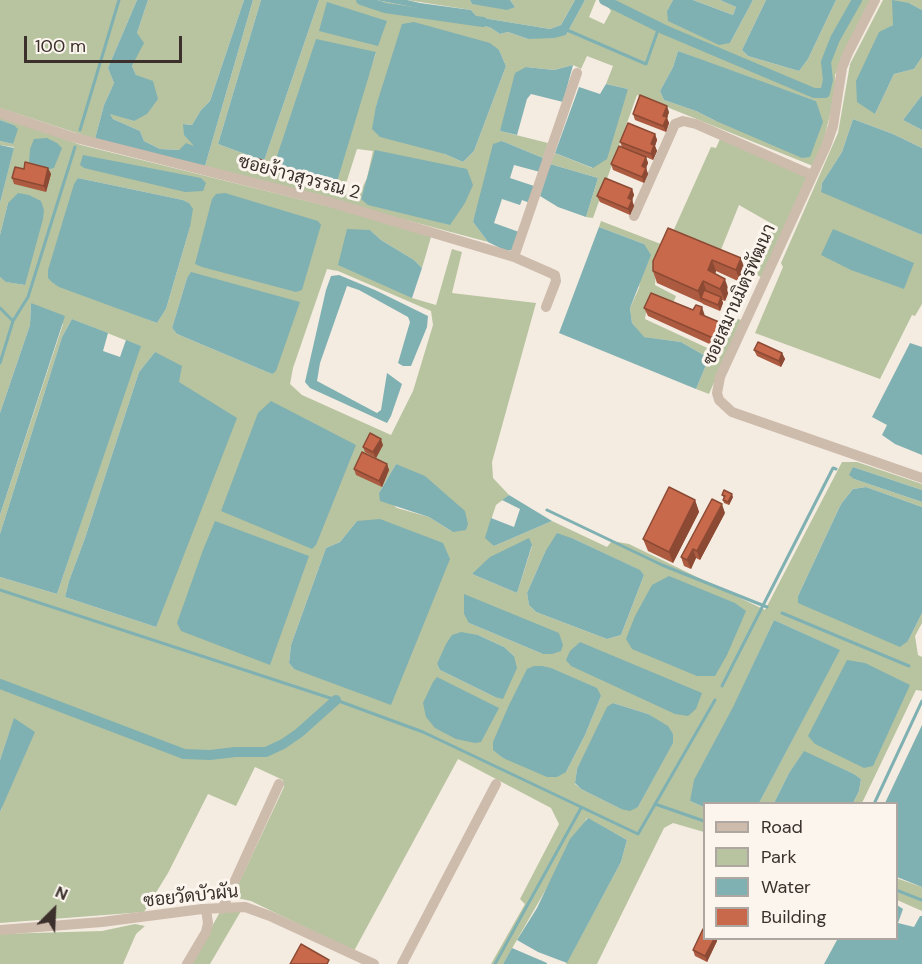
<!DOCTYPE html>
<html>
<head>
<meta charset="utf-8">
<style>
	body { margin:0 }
	#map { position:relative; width:922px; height:964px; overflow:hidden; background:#f4ebe1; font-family:"DM Sans",sans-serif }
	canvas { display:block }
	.legend { position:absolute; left:703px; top:802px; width:195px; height:138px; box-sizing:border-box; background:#fbf5ee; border:2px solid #aea6a0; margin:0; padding:8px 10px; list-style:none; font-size:18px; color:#3b302b }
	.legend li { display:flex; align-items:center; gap:12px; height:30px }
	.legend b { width:30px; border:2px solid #aea6a0 }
	.north { position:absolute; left:24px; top:880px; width:60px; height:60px; -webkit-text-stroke:4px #fbf5ee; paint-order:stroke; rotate:24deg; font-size:16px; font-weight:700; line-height:24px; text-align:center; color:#3b302b }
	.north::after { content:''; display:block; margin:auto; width:21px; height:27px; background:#3b302b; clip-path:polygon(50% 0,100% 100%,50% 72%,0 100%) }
	.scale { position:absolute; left:24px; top:36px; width:158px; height:27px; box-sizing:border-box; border:3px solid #3b302b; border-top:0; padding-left:8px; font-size:18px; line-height:21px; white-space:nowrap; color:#3b302b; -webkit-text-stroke:4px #fbf5ee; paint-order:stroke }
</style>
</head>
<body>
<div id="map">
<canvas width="922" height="964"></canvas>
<ul class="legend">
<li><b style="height:8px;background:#cdbbac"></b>Road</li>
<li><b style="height:16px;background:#b8c4a0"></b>Park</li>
<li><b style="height:16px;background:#7fb0b2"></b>Water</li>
<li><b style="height:16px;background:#c8694b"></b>Building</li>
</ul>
<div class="north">N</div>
<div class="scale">100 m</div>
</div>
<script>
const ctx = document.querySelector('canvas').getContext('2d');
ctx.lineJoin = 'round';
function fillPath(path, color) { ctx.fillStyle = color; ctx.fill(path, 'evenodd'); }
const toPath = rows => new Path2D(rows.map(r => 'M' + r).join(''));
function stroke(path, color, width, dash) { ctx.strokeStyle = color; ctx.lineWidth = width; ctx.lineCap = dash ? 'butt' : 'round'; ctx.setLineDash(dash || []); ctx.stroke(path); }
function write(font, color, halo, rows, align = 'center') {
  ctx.font = font + ' "DM Sans",Sarabun,sans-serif'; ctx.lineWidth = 6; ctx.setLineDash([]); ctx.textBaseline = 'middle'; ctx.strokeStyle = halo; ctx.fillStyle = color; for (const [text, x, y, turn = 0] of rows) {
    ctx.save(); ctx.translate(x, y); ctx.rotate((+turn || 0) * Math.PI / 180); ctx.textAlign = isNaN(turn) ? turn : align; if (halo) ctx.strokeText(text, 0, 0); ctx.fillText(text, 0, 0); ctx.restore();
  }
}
fillPath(toPath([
	[0,0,137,0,108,68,114,83,104,105,95,139,0,108],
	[148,0,244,0,210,101,201,110,192,125,184,124,195,147,179,150,160,149,144,141,140,131,113,119,109,113,134,121,136,75,132,66,136,56,137,33],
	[253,0,261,0,218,144,264,161,319,0,376,0,454,15,491,28,500,34,508,32,528,39,566,35,585,0,596,0,589,17,604,24,611,11,603,0,673,0,667,11,730,43,753,0,766,0,742,50,748,56,799,71,808,59,836,0,872,0,835,75,835,94,822,147,813,166,637,95,593,218,586,217,598,178,550,164,555,153,592,168,628,89,606,84,613,66,587,56,581,69,573,65,554,70,526,67,500,131,548,143,543,158,502,141,473,222,488,242,205,166],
	[499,50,506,66,474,151,463,162,445,154,376,106,381,93],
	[678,51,724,69,816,101,716,121,696,111,664,100,660,91,673,67],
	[376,53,369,73,275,162],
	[357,149,373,151,367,178,358,197,343,193],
	[364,190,450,225,361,199],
	[407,0,470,0,472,4,515,7,510,0,575,0,561,25,550,29,477,17,471,10],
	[693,0,720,0,736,7,733,15],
	[883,0,922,0,922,10,909,3,893,25,879,33,871,51,875,114,894,74,914,69,922,57,922,95,903,120,922,130,922,148,893,134,853,119,842,152,822,183,821,191,922,235,922,304,915,316,912,315,880,379,755,333,783,267,781,263,838,133,850,64],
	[0,117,81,145,351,212,431,237,422,268,414,260,381,240,370,230,412,298,436,305,452,249,462,252,452,293,536,303,492,462,493,478,509,495,496,505,490,523,494,546,552,521,607,547,612,541,629,544,765,610,842,462,857,462,922,484,922,490,853,467,854,479,922,502,922,507,866,487,853,489,841,504,798,596,908,641,922,613,922,623,915,636,918,655,922,657,922,691,916,690,862,803,853,803,859,791,861,779,854,774,804,752,789,773,774,803,759,803,839,650,774,620,690,801,704,807,704,832,673,823,664,828,597,964,566,964,621,862,627,840,587,818,503,964,491,964,525,904,520,899,559,824,551,808,458,759,354,951,251,901,237,898,238,885,284,787,283,780,255,767,236,806,208,794,168,873,144,912,0,923,0,812,2,808,14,719,0,760,0,577,57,594,140,346,72,319,62,337,0,534,0,515,63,324,31,303,30,325,0,413,0,277,7,282,25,285,8,203,0,235,0,203,14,147,0,145,0,141,13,144,14,125,0,120],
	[78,178,183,200,189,203,190,227,166,309,157,323,53,283],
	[327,269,338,271,431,311,433,325,413,391,391,435,302,395,290,384,293,368],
	[191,273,272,374,177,334,172,328,187,278],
	[155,352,178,382,156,627,65,597,69,581,85,538,139,372],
	[396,464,453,532,429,517,397,508,379,493],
	[357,521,300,670,294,669,289,663,291,645,326,548,340,542],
	[574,539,639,570,644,575,621,635,607,639,536,612,529,605,527,593,545,552],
	[532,546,517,593,472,574],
	[496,608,543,654,469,623],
	[478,635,504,647,514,656,495,697,440,670,437,664],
	[601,696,585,735,566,772,503,758,493,749,493,742],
	[613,703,648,714,673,734,673,742,638,807,621,809,581,789,575,784,577,769],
	[720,139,807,176,763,278,753,273,774,225,739,205,718,257,671,236,711,147,716,148],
	[601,221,666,246,656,271,655,285,676,296,672,306,647,306,645,319,716,352,733,317,741,320,709,394,696,389,709,358,681,342,643,337,632,323,630,308,639,288,644,244,599,227],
	[896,878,922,887,922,911,897,900],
	[241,911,210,964,191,964,220,912],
	[135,924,145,926,136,934,123,964,0,964,0,934,102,931]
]), '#b8c4a0');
fillPath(toPath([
	[137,0,148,0,137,33,144,43,132,66,136,75,153,81,158,99,147,114,134,121,110,114,113,119,140,131,144,141,160,149,179,150,186,143,194,146,184,135,183,124,192,125,201,110,210,101,244,0,253,0,205,166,95,139,104,105,114,83,108,68],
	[261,0,319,0,264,161,218,144],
	[376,0,407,0,420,3,471,10,477,17,550,29,561,25,575,0,585,0,566,35,554,38,528,39,508,32,500,34,491,28,454,15],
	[470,0,510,0,515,7,507,10,472,4],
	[673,0,693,0,733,15,736,7,720,0,753,0,730,43,719,45,668,21,667,11],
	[766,0,836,0,808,59,799,71,748,56,742,50],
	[892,0,909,3,922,10,922,57,914,69,894,74,875,114,857,102,856,81,879,32,893,25],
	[327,2,387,21,378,46,319,31],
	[414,22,490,43,499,50,506,66,474,151,463,162,445,154,380,137,372,129,376,106,402,24],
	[316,39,376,52,336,185,275,162],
	[678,51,816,101,823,122,810,157,802,158,716,121,696,111,664,100,660,91,673,67],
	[573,65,563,102,531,94,527,99,517,135,500,131,515,73,526,67,554,70],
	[606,84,628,89,607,159,593,168,555,153,579,87,600,94],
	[922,95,922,130,903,120],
	[853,119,893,134,922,148,922,235,821,192,822,183,842,152],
	[0,120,14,125,18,129,13,144,0,141],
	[47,138,57,143,62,148,54,168,46,170,37,168,29,162,30,149,34,139],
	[502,141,543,158,540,172,514,165,510,178,534,186,530,203,522,200,520,205,502,199,494,223,519,232,512,250,506,251,488,242,473,222,493,144],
	[0,145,14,148,0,203],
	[375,150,467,169,473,185,465,203,450,225,368,205,361,199],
	[83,155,201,178,206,183,203,191,185,192,84,168,80,165],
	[550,164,598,178,586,217,558,207,540,196],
	[78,178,183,200,189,203,193,209,190,227,166,309,157,323,59,287,53,283,48,278,48,270,74,184],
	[18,193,29,195,41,201,44,210,43,219,25,285,6,282,0,277,0,235,8,203],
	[225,193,318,221,321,225,302,290,296,292,202,267,195,264,212,199,216,194],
	[599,227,644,244,651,255,630,308,632,323,644,337,681,342,709,358,696,389,559,333],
	[347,229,370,230,381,240,414,260,422,268,412,298,338,265],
	[833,229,914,263,904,289,851,270,821,255],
	[191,272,300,302,276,371,272,374,177,334,172,328,187,278],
	[339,275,375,290,428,316,427,327,411,366,403,366,398,363,410,322,408,317,359,290,347,286,320,363,317,381,377,413,381,410,387,373,402,384,391,416,387,423,310,388,305,382,326,290,331,276],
	[31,303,65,316,0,515,0,413,30,325],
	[72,319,108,333,103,351,120,357,126,340,141,346,57,594,0,577,0,534,62,337],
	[910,343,922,347,922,455,895,444,882,435,887,425,872,417],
	[155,352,182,366,179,382,237,418,156,627,65,597,69,581,85,538,139,372],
	[271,401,356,445,316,545,312,549,221,511,258,413],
	[396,464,425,476,465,511,468,524,466,530,453,532,429,517,380,501,379,493],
	[853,467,922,490,922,502,854,479,849,475],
	[866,487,922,507,922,613,908,641,900,647,798,603,798,596,841,504,853,489],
	[509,495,552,521,494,546,485,538,491,518,514,527,520,509,502,500],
	[380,519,443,543,450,559,391,705,294,669,289,663,291,645,326,548,340,542,357,521],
	[215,521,309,556,270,665,181,631,177,623,203,550],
	[557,533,574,539,640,570,644,575,621,635,607,639,536,612,529,605,527,593,545,552],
	[529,538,532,545,517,593,472,574,490,557],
	[669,576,735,603,746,611,727,655,715,676,697,676,632,649,626,639,635,616,652,585],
	[464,594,559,633,563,645,561,651,552,654,543,654,469,623,464,614],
	[774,620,840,650,759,803,704,804,704,807,690,801,694,780,733,707],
	[461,632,478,635,504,647,514,656,517,668,503,699,495,697,440,670,437,664,446,644,452,635],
	[580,642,702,693,696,709,688,716,675,714,571,666,566,660,570,651],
	[847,660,865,663,910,685,873,766,864,768,815,744,808,736],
	[534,666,542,666,551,668,597,688,601,696,585,735,566,772,557,777,547,777,503,758,493,750,493,742,509,705,527,669],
	[437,677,499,708,481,742,475,743,456,739,435,728,426,717,423,703,433,682],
	[613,703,648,714,668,726,673,734,673,743,638,807,630,811,621,809,581,789,575,783,577,769,607,707],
	[14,718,35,732,0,812,0,760],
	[922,725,922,887,897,877,896,804,885,803],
	[804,751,854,774,861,779,859,791,853,803,774,803,789,773],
	[588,818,627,840,621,862,567,963,538,952,517,940,537,908,570,839],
	[897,905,903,909,898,923,914,927,920,916,922,916,922,964,824,964,837,940,841,939,896,938],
	[512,948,547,963,547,964,503,964]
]), '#7fb0b2');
stroke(toPath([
	[567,30,646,64,659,27],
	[80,130,119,0],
	[0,308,13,321,0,363],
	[13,321,28,297,75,147],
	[547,510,662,565,767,607],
	[0,590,336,700,423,732,638,834,715,700],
	[782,613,909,666],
	[722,686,833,468,836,469],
	[655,804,704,821],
	[874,804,922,701],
	[896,890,922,900],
	[495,964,581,808]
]), '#7fb0b2', 3);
stroke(toPath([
	[361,0,385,8,483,22],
	[604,0,665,30,814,93,825,93,828,80,826,62,835,39,857,0],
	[0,684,184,754,210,755,235,752,266,752,283,744,299,733,336,700]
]), '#7fb0b2', 10);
stroke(toPath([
	[875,0,848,53,842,68,833,126,826,146,720,377,717,393,719,400,732,412,922,478],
	[0,113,72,137,326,201,514,257,555,275,556,281,546,307],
	[634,216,675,124,683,121,696,124,812,175],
	[514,257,577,73],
	[222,909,279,784],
	[0,930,102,922,202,909,245,907,270,916,374,964],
	[187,964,206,932,208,923,206,909],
	[402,964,496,784]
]), '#cdbbac', 10);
fillPath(toPath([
	[669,112,667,118,669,123,666,132,635,120,633,114],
	[655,134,657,140,655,146,657,151,653,160,646,157,648,163,646,168,648,174,644,183,613,170,611,164,622,147,620,142],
	[269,162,270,165,267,174,257,171,256,168],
	[48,168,51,174,46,192,14,184,12,178,24,169],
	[632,189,634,195,632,200,634,206,630,215,600,202,597,196],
	[668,228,745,270,740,282,716,271,715,274,729,291,725,301,722,300,723,303,720,311,703,304,702,303,657,283,653,271],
	[644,308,705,316,719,322,723,331,716,347,648,316],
	[754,350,782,353,785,359,781,367,757,356],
	[383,445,376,458,365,452,363,447],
	[387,464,389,470,382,487,356,475,354,469],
	[722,495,733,497,729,505,724,503,723,500,724,498],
	[695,500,699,512,673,563,648,551,643,539],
	[725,513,700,560,696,558,691,569,684,566,681,557],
	[717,941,707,962,695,956,693,950]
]), '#ac5a40');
fillPath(toPath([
	[667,106,669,112,667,118,669,123,666,132,663,126,663,116],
	[655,134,657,140,655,146,657,151,653,160,651,154,651,144],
	[646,157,648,163,646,168,648,174,644,183,642,177,642,166],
	[269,162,270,165,267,174,266,171],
	[48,168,51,174,46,192,44,186],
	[632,189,634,195,632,200,634,206,630,215,628,209,628,198],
	[741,258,745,270,740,282,736,270],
	[712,260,716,271,712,282,708,270],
	[725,279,729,291,725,301,720,289],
	[703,281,707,293,701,298,702,303,698,291],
	[721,297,723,303,720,311,718,305],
	[702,307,705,316,700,314],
	[719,322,723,331,716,347,713,338],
	[782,353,785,359,781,367,779,361],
	[381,439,383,445,376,458,373,452],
	[387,464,389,470,382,487,379,481],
	[732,494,733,497,729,505,728,502],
	[695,500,699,512,673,563,669,552],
	[722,504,725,513,700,560,697,551],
	[693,549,696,558,691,569,687,560],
	[714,939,717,939,717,941,707,962,705,956]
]), '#8c4a34');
const building = toPath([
	[640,95,667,106,663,116,667,117,663,126,633,114,640,95],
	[628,123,655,134,651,144,654,145,651,154,620,142,628,123],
	[619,146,646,157,642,166,646,168,642,177,611,164,619,146],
	[258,159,269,162,266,171,256,168,258,159],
	[25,162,48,168,44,186,12,178,15,167,24,169,25,162],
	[605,178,632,189,628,198,632,200,628,209,597,196,605,178],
	[668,228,741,258,736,270,712,260,708,270,725,279,720,289,703,281,698,291,653,271,653,261,668,228],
	[704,290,721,297,718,305,701,298,704,290],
	[651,293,693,310,696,305,702,307,700,314,719,322,713,338,644,308,651,293],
	[758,342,782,353,779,361,754,350,758,342],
	[370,433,381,439,373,452,363,447,370,433],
	[362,452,387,464,379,481,354,469,362,452],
	[669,487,695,500,669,552,643,539,669,487],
	[724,490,732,494,728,502,723,500,725,496,722,495,724,490],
	[712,499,722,504,697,551,693,549,687,560,681,557,712,499],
	[703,929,705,930,705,939,714,939,705,956,693,950,703,929],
	[301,944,329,960,327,964,290,964,301,944]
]);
fillPath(building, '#c8694b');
stroke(building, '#8c4a34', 1.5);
write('18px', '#3b302b', '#fbf5ee', [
	["ซอยง้าวสุวรรณ 2",299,178,15],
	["ซอยสมานมิตรพัฒนา",740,295,-66],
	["ซอยวัดบัวผัน",191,897,-6]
]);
</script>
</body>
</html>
